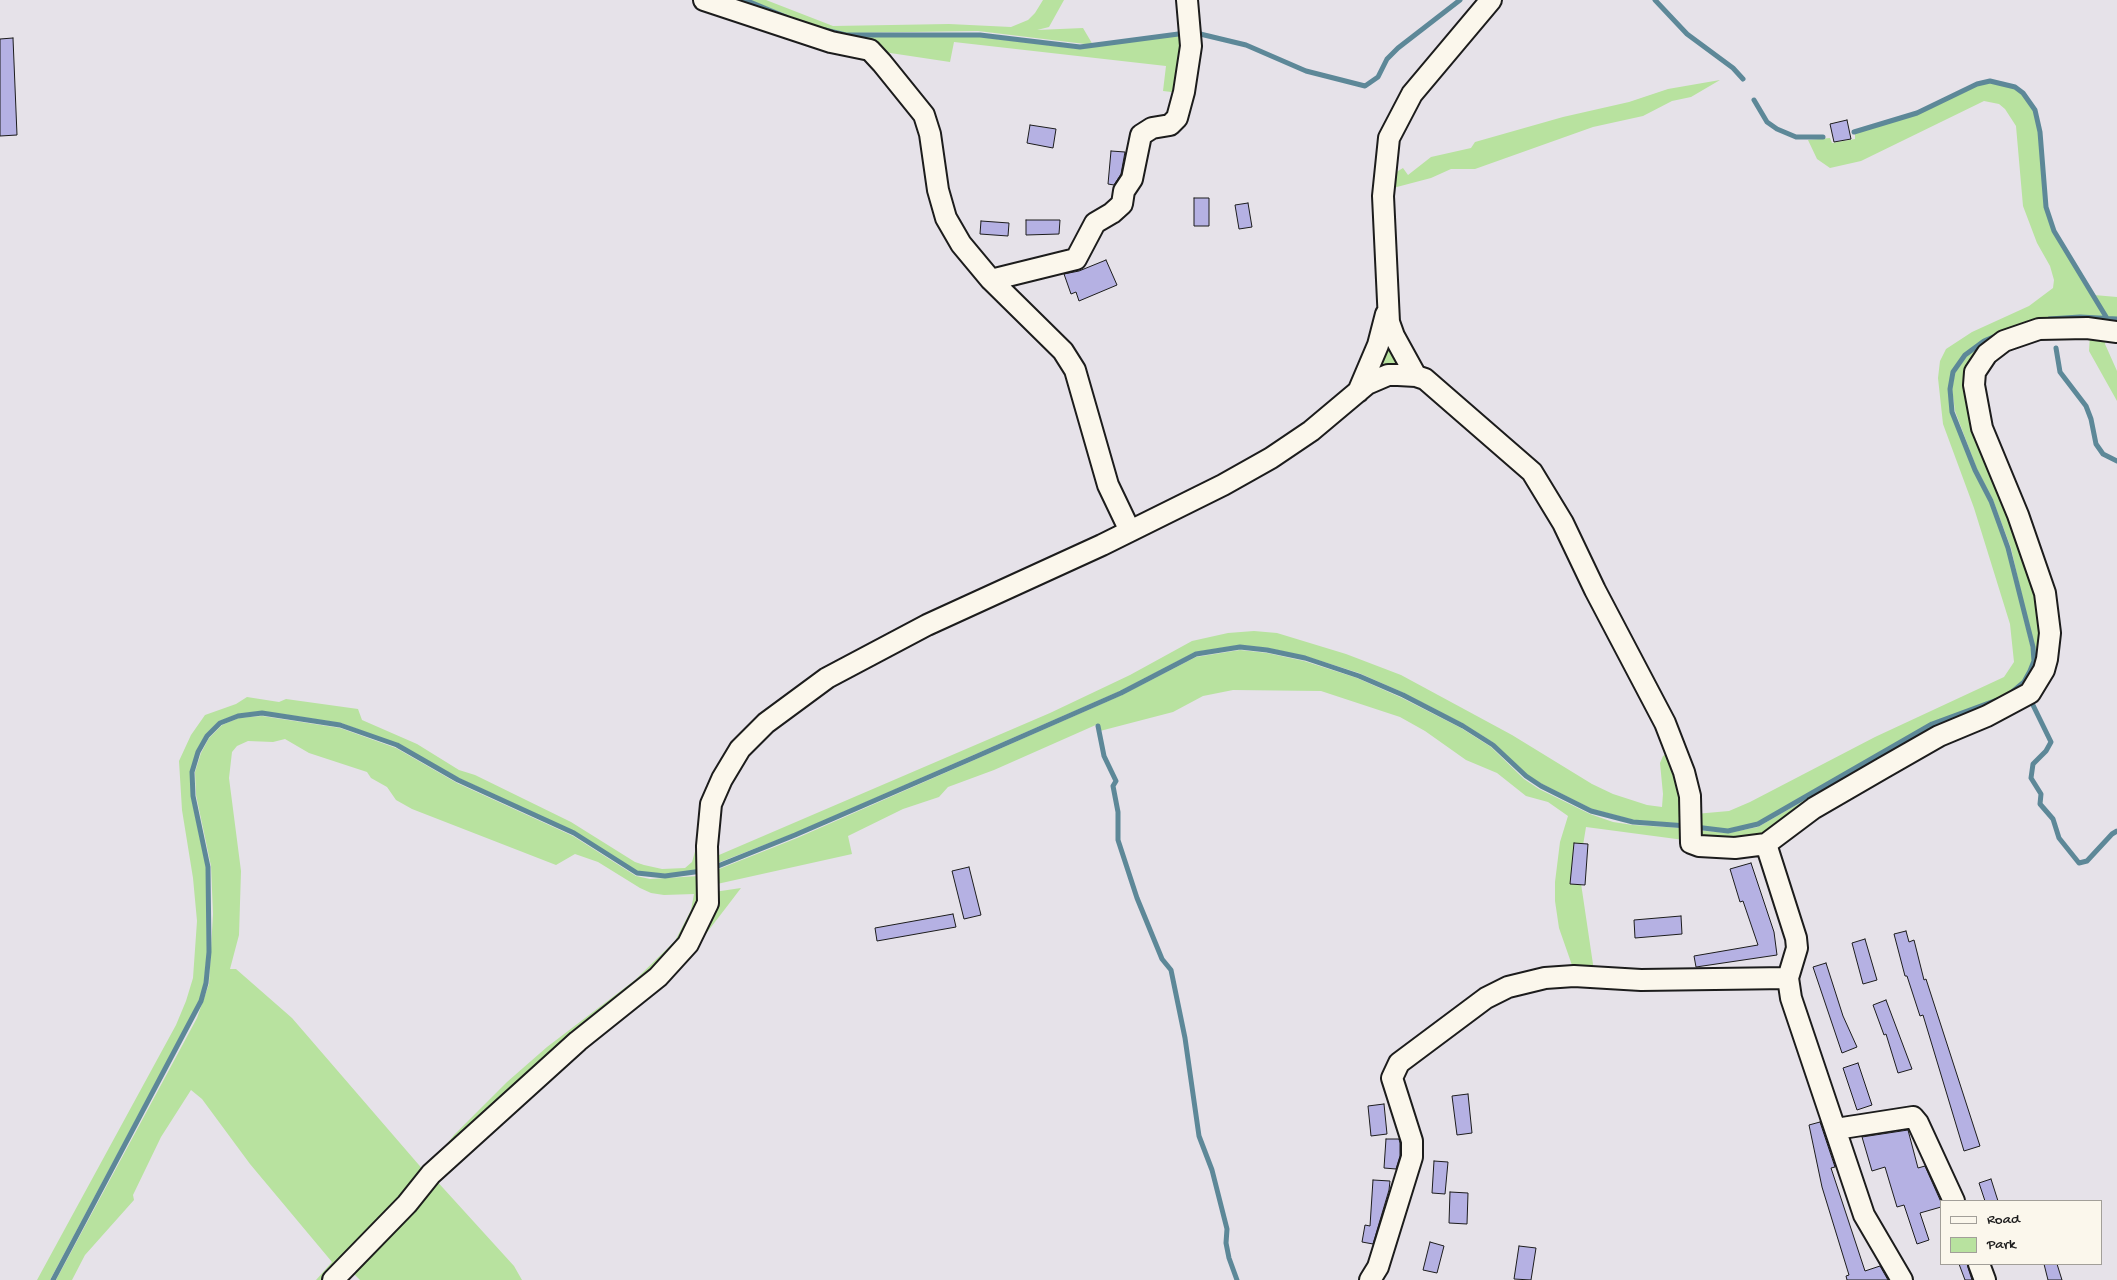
<!DOCTYPE html>
<html>
<head>
<meta charset="utf-8">
<style>
	body { margin:0 }
	#map { position:relative; width:2117px; height:1280px; overflow:hidden; background:#e6e2e9; font-family:"Gochi Hand",sans-serif }
	canvas { display:block }
	.legend { position:absolute; left:1940px; top:1200px; width:162px; height:65px; box-sizing:border-box; background:#fbf7ec; border:1px solid #a29f99; margin:0; padding:6px 9px; list-style:none; font-size:15px; color:#1c1c1c }
	.legend li { display:flex; align-items:center; gap:10px; height:25px }
	.legend b { width:25px; border:1px solid #a29f99 }
</style>
</head>
<body>
<div id="map">
<canvas width="2117" height="1280"></canvas>
<ul class="legend">
<li><b style="height:6px;background:#fbf7ec"></b>Road</li>
<li><b style="height:14px;background:#b8e29f"></b>Park</li>
</ul>
</div>
<script>
const ctx = document.querySelector('canvas').getContext('2d');
ctx.lineJoin = 'round';
function fillPath(path, color) { ctx.fillStyle = color; ctx.fill(path, 'evenodd'); }
const toPath = rows => new Path2D(rows.map(r => 'M' + r).join(''));
function stroke(path, color, width, dash) { ctx.strokeStyle = color; ctx.lineWidth = width; ctx.lineCap = dash ? 'butt' : 'round'; ctx.setLineDash(dash || []); ctx.stroke(path); }
fillPath(toPath([
	[717,0,739,0,846,37,980,37,1080,49,1188,34,1180,93,1163,91,1166,66,954,42,950,62,877,51],
	[750,0,766,0,833,26,949,24,1011,27,1028,20,1035,13,1043,0,1064,0,1049,27,1037,30,1083,28,1093,45,978,31,844,33,810,24],
	[1720,80,1691,97,1672,101,1643,116,1593,127,1475,169,1451,169,1431,178,1393,188,1394,175,1398,171,1403,168,1408,175,1431,157,1471,148,1475,142,1563,117,1629,102,1668,89],
	[1990,82,2014,88,2022,94,2034,111,2039,133,2045,208,2053,232,2105,318,2080,315,2048,318,2015,326,1984,340,1965,354,1952,371,1949,389,1951,412,1974,470,1990,502,2007,549,2031,648,2033,661,2029,671,2023,682,1998,699,1931,723,1757,823,1728,830,1696,826,1695,814,1729,811,1750,802,1875,737,2004,677,2014,662,2010,624,1974,508,1943,424,1938,378,1940,361,1946,349,1972,332,2029,306,2053,288,2054,280,2050,266,2037,243,2023,206,2016,126,2005,109,1999,104,1984,101,1861,161,1830,168,1817,159,1808,140,1830,138,1832,143,1855,139,1855,133,1917,114,1962,90],
	[2094,295,2117,297,2117,318,2108,318],
	[2080,319,2117,322,2117,329,2060,324,2038,326,2020,331,2003,338,1993,345,1977,361,1972,372,1970,385,1979,428,2015,517,2041,594,2047,633,2044,658,2036,679,2028,691,1986,713,1938,733,1881,765,1813,805,1784,824,1764,842,1721,845,1695,840,1696,830,1728,833,1758,827,1933,726,1999,702,2025,684,2037,662,2011,548,1993,500,1977,469,1955,411,1952,389,1955,373,1967,356,1985,343,2016,329,2048,322],
	[1386,330,1407,369,1375,374],
	[2090,334,2107,335,2105,344,2117,371,2117,401,2089,351],
	[1254,631,1277,633,1346,654,1401,675,1512,735,1592,784,1613,794,1647,805,1662,807,1663,794,1660,763,1663,756,1673,750,1688,824,1634,820,1592,809,1542,784,1527,775,1494,743,1464,724,1404,693,1359,673,1305,656,1268,648,1240,645,1195,652,1120,691,795,833,715,864,712,858,1050,713,1130,675,1192,641,1228,633],
	[1240,650,1267,653,1304,661,1357,678,1402,698,1461,728,1491,747,1524,779,1539,789,1590,814,1613,822,1633,825,1682,828,1684,840,1586,827,1579,870,1594,971,1574,971,1559,928,1555,901,1555,882,1560,842,1568,816,1548,802,1526,796,1497,773,1466,760,1425,731,1400,717,1321,691,1233,690,1203,696,1173,712,1100,731,1098,724,994,770,948,787,939,797,903,809,848,836,852,854,717,884,714,871,797,838,1122,695,1196,657],
	[247,697,279,702,286,699,358,709,362,720,417,744,459,770,475,775,571,822,635,862,644,865,662,869,685,868,692,862,700,834,699,870,665,874,638,872,575,832,459,778,398,744,341,723,262,711,238,714,219,721,205,735,196,752,191,771,191,796,206,867,207,952,204,983,199,1001,50,1280,37,1280,176,1025,186,1001,193,978,197,921,193,878,182,810,179,761,191,735,205,715,236,704],
	[262,716,340,728,396,748,457,783,573,836,636,876,650,879,699,876,701,892,685,940,325,1280,316,1280,332,1262,250,1164,202,1099,191,1090,161,1137,133,1195,134,1200,85,1255,72,1280,56,1280,197,1018,209,984,213,914,211,866,196,795,195,772,201,753,209,738,222,725,239,718],
	[285,739,309,753,367,772,371,778,387,787,396,800,412,809,556,865,575,854,598,862,640,888,651,893,664,895,694,894,691,910,675,941,635,980,547,1047,507,1082,454,1135,425,1172,292,1018,236,969,230,969,239,935,241,871,229,778,232,752,237,746,248,741,273,742],
	[741,888,725,909,698,944,714,892],
	[434,1178,514,1266,522,1280,360,1280,352,1272]
]), '#b8e29f');
stroke(toPath([
	[745,0,786,17],
	[1655,0,1687,34,1733,68,1743,79],
	[825,30,846,35,980,35,1080,47,1186,33],
	[1196,33,1246,45,1306,71,1365,86,1378,77,1387,59,1398,48,1460,0],
	[1754,100,1767,122,1777,129,1796,137,1823,137],
	[1854,132,1917,113,1977,84,1990,81,2015,87,2023,93,2035,110,2040,132,2046,207,2054,231,2108,320],
	[2049,319,2080,317,2117,319],
	[1998,335,1984,341,1965,355,1953,372,1950,389,1952,412,1975,470,1991,501,2008,548,2033,647,2034,661,2030,671,2024,682,2011,693],
	[2056,348,2060,372,2086,406,2091,419,2096,444,2103,454,2117,461],
	[2030,699,2051,742,2046,751,2033,764,2031,778,2041,794,2040,804,2053,819,2059,838,2079,863,2087,861,2112,834,2117,831],
	[1098,726,1104,756,1116,781,1113,786,1118,812,1118,840,1137,898,1162,959,1171,970,1185,1038,1199,1136,1212,1170,1227,1229,1226,1243,1229,1258,1237,1280],
	[1695,827,1728,831,1758,824,1932,724,1997,700],
	[713,868,795,835,975,757,1121,693,1196,654,1240,647,1267,650,1305,658,1359,676,1403,695,1463,726,1493,745,1526,776,1541,786,1591,811,1633,822,1687,826],
	[53,1280,201,1001,206,983,209,952,208,867,193,796,192,772,198,752,207,736,220,723,238,716,262,713,340,725,397,745,458,780,574,833,637,873,665,876,702,871]
]), '#5d8898', 5);
const building = toPath([
	[13,38,17,135,0,136,0,39,13,38],
	[1847,120,1851,139,1834,142,1830,124,1847,120],
	[1030,125,1056,129,1053,148,1027,143,1030,125],
	[1111,151,1125,152,1121,174,1114,185,1108,184,1111,151],
	[1194,198,1209,198,1209,226,1194,226,1194,198],
	[1248,203,1252,227,1239,229,1235,205,1248,203],
	[1026,220,1060,220,1059,234,1026,235,1026,220],
	[981,221,1009,223,1008,236,980,234,981,221],
	[1106,260,1117,285,1079,301,1076,292,1071,294,1064,274,1079,271,1106,260],
	[1574,843,1588,844,1585,885,1570,884,1574,843],
	[1751,863,1774,932,1777,955,1696,967,1694,956,1758,945,1743,901,1740,902,1730,869,1751,863],
	[969,867,981,915,964,919,952,871,969,867],
	[953,914,956,927,877,941,875,928,953,914],
	[1681,916,1682,934,1635,938,1634,920,1681,916],
	[1906,931,1909,942,1914,940,1924,980,1926,979,1980,1146,1964,1151,1923,1015,1920,1016,1907,976,1905,976,1894,934,1906,931],
	[1865,939,1877,980,1863,984,1852,943,1865,939],
	[1826,963,1843,1016,1857,1047,1842,1053,1813,967,1826,963],
	[1886,1000,1912,1069,1898,1073,1886,1034,1884,1035,1873,1005,1886,1000],
	[1858,1063,1872,1105,1857,1110,1843,1068,1858,1063],
	[1468,1094,1472,1133,1457,1135,1452,1096,1468,1094],
	[1384,1104,1387,1134,1371,1136,1368,1106,1384,1104],
	[1820,1122,1835,1167,1831,1168,1865,1271,1880,1266,1888,1280,1847,1280,1846,1276,1849,1275,1822,1187,1809,1125,1820,1122],
	[1908,1130,1918,1168,1925,1166,1941,1202,1941,1207,1920,1213,1929,1240,1917,1244,1904,1205,1897,1207,1885,1167,1872,1171,1862,1137,1908,1130],
	[1386,1139,1399,1139,1400,1143,1400,1156,1396,1169,1384,1168,1386,1139],
	[1434,1161,1448,1162,1445,1194,1432,1193,1434,1161],
	[1991,1179,1998,1201,1985,1201,1979,1183,1991,1179],
	[1373,1180,1390,1181,1389,1190,1373,1244,1362,1242,1365,1225,1370,1226,1373,1180],
	[1450,1192,1468,1193,1467,1224,1449,1223,1450,1192],
	[1430,1242,1444,1246,1437,1273,1423,1270,1430,1242],
	[1519,1246,1536,1248,1531,1280,1514,1279,1519,1246],
	[1959,1264,1967,1264,1972,1280,1965,1280,1959,1264],
	[2044,1264,2057,1264,2062,1280,2048,1280,2044,1264]
]);
fillPath(building, '#b5b1e3');
stroke(building, '#1c1c1c', 1);
const street = toPath([
	[704,0,831,42,870,50,882,63,924,115,930,134,938,190,946,218,961,244,991,280,1063,351,1075,370,1108,485,1130,531],
	[991,280,1076,259,1095,223,1112,213,1122,204,1124,191,1132,179,1141,135,1152,128,1170,125,1177,118,1184,92,1191,46,1187,0],
	[1416,376,1394,336,1389,322,1383,196,1389,138,1412,94,1491,0],
	[1358,392,1378,345,1386,314],
	[1766,844,1796,938,1797,948,1788,978,1791,998,1864,1215,1902,1280],
	[1836,1129,1913,1117,1918,1123,1954,1201],
	[1979,1264,1985,1280],
	[333,1280,407,1204,431,1174,578,1041,658,977,688,944,708,903,707,846,711,804,722,779,740,749,766,723,827,678,927,625,1102,545,1223,485,1271,458,1311,431,1367,384,1388,375,1398,375,1416,376,1425,379,1532,472,1563,523,1595,590,1665,723,1684,772,1690,796,1691,843,1699,846,1735,848,1766,844,1814,808,1883,768,1939,736,1987,716,2030,693,2044,670,2047,659,2050,633,2045,593,2018,515,1982,428,1974,385,1975,372,1987,354,2004,341,2039,329,2087,328,2117,332],
	[1370,1280,1378,1267,1412,1157,1412,1141,1392,1078,1399,1063,1486,998,1508,987,1545,978,1574,976,1641,980,1788,978]
]);
stroke(street, '#1c1c1c', 24);
stroke(street, '#fbf7ec', 20);
</script>
</body>
</html>
